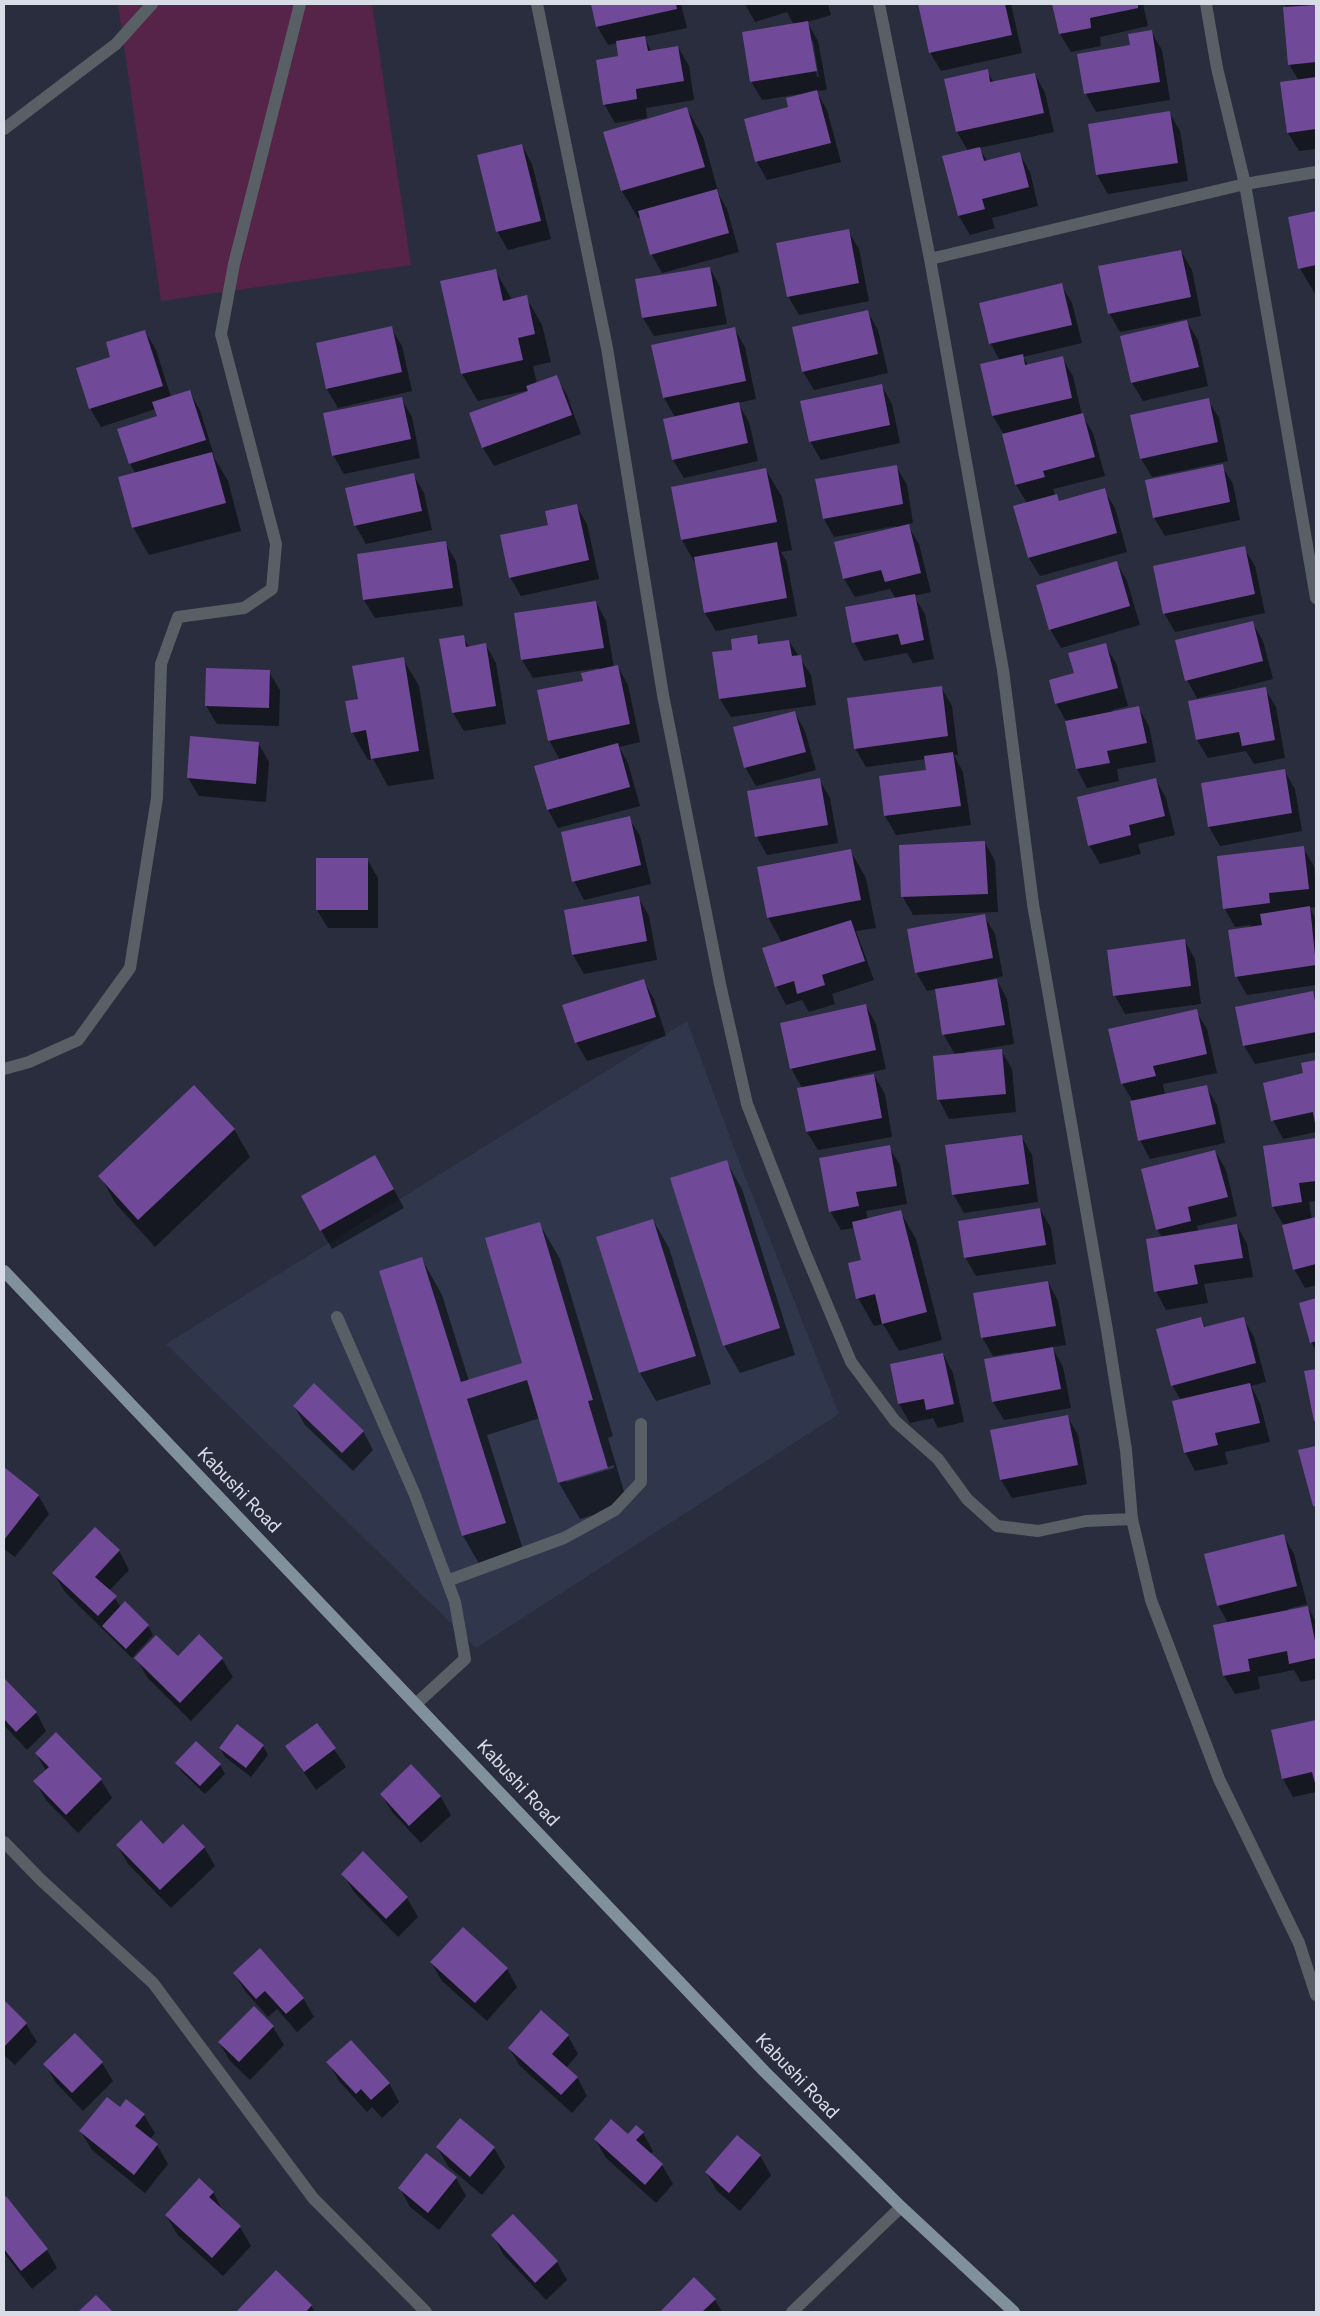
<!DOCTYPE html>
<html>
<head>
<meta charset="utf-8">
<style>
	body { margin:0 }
	#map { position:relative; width:1320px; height:2316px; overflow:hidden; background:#292d3d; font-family:Roboto,sans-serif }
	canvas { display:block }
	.frame { position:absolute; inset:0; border:5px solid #d8dce6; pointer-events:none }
</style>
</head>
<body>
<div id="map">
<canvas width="1320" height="2316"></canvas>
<div class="frame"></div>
</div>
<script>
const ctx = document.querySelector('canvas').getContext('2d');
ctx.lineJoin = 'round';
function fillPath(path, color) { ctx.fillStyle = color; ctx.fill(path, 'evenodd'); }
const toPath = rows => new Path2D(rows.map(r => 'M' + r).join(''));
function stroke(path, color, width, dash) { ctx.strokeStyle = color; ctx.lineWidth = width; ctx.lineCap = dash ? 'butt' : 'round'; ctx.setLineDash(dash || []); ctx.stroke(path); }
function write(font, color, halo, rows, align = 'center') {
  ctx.font = font + ' Roboto,sans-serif'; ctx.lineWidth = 5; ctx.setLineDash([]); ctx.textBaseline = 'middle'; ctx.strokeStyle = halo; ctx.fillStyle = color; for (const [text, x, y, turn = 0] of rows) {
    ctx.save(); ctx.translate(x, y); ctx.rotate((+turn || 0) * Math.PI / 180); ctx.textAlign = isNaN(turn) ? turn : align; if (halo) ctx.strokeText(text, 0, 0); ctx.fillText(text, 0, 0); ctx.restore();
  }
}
fillPath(toPath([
	[687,1021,737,1156,839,1414,476,1648,166,1344]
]), '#30374c');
fillPath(toPath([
	[118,4,372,4,411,265,161,301]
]), '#572449');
fillPath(toPath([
	[592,4,681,4,687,28,644,37,652,52,678,47,689,66,694,100,646,108,647,118,615,123,604,104,620,57,617,43,608,45,597,26],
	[745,4,828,4,831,15,807,22,818,41,827,90,816,91,827,110,841,162,767,180,757,162,745,120,790,108,801,96,801,94,762,100,751,81,794,25,787,12,755,22],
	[810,41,813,41,819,77,817,77],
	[919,4,1011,4,1022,53,941,71,930,52],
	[1054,4,1143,4,1148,26,1100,37,1101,46,1071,52,1060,34],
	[1284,4,1316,4,1316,149,1299,151,1288,133,1299,81,1289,64,1287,8],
	[1151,31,1162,50,1170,100,1096,112,1086,94,1079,55,1131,46],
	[987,71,994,83,1035,74,1045,93,1054,132,979,148,987,161,1019,153,1030,172,1038,206,992,218,995,228,970,235,959,216,944,157,968,151,957,132],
	[687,109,703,137,719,195,727,209,739,252,662,273,652,255,641,218,638,218,622,191],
	[1169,112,1180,131,1188,181,1108,194,1097,175,1090,125],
	[522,145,532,164,551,239,508,250,497,231],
	[1316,212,1316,296,1300,268,1289,218],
	[848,231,859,249,869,301,799,315,788,296],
	[1181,251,1192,270,1201,316,1120,332,1109,313],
	[710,268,720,287,727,324,654,336,643,318,637,280],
	[495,270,512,300,526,297,542,325,551,362,533,366,537,384,556,377,567,395,581,434,494,466,483,448,470,414,530,391,530,390,478,401,462,374],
	[1061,285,1072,303,1082,343,1023,357,1028,365,1062,358,1073,376,1082,415,1093,433,1105,476,1053,489,1055,495,1056,495,1060,502,1104,490,1115,508,1127,552,1040,576,1029,558,1015,507,1027,503,1016,485,1004,435,993,416,982,365,1000,361,991,344,981,304],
	[867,311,878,330,888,373,814,390,803,372,793,328],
	[1187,322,1198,340,1208,386,1143,401,1132,383],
	[391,328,402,346,412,391,338,408,327,389,317,344],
	[734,328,745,347,756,399,738,403,749,422,758,461,684,478,673,460,675,417,664,398,652,346],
	[145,331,156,350,171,397,189,391,200,410,215,459,228,481,241,531,149,555,133,527,135,473,130,464,119,430,159,417,156,409,101,427,90,408,112,358],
	[881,385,892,404,900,443,821,460,810,441],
	[401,398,412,417,420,458,344,474,333,455],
	[1208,400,1219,418,1228,461,1152,477,1141,459],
	[896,466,907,485,913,523,907,524,919,544,931,592,914,596,925,614,934,659,913,663,907,653,864,661,854,642,896,599,890,589,855,597,844,579,835,543,897,528,896,526,834,537,824,519],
	[1222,466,1233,484,1240,520,1165,536,1154,518],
	[766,470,782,497,792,550,781,552,787,562,797,616,716,631,705,613,696,565,682,540,672,488],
	[413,474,424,493,432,530,366,544,355,525],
	[576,505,587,524,599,579,521,596,510,577],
	[445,543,456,561,463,606,375,618,364,600],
	[1244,548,1255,566,1265,613,1175,632,1164,613],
	[1117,563,1127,581,1140,625,1061,648,1050,629],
	[596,602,606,621,614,668,618,667,628,685,640,742,619,747,628,763,640,806,558,828,548,810,560,760,549,740,584,682,600,671,599,668,533,678,522,660,516,615],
	[1252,622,1263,641,1273,679,1198,698,1199,700,1265,689,1276,707,1285,758,1254,764,1246,751,1208,758,1197,740,1198,700,1187,680],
	[463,637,469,647,485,644,496,663,506,724,464,731,453,713],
	[756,637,761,645,789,641,811,675,816,705,731,717,720,699,714,653,733,651],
	[1105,645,1116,663,1128,706,1112,710,1113,712,1138,707,1149,726,1156,762,1117,769,1119,781,1087,788,1077,769,1066,721,1056,703,1075,674],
	[403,659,419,686,434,779,388,786,373,759,368,760,352,732,359,700],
	[269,672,280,690,279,726,217,724,206,706],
	[941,687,952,706,958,755,954,755,963,772,971,825,896,835,885,816,880,777,927,771,926,759,866,767,855,748],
	[795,713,805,731,816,770,756,786,745,767],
	[258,743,269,762,266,802,199,796,188,778],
	[1284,770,1295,789,1302,831,1220,846,1209,827,1202,784],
	[819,779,830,798,838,843,767,855,757,837,748,792],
	[1156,780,1166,798,1175,835,1138,844,1141,854,1100,864,1089,845],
	[629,818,640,836,651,884,584,900,574,881],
	[985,843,995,861,998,912,913,915,903,897],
	[1303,848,1314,866,1316,888,1316,907,1310,908,1316,920,1316,985,1247,995,1236,976,1250,925,1235,927,1225,909],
	[850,850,866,878,876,928,856,931,874,980,832,994,835,1004,809,1012,802,1000,786,1005,776,986,782,943,768,917],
	[367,859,378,878,378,928,328,928,317,910],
	[638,897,649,916,657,960,584,974,573,955,565,911],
	[984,916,995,934,1003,976,982,981,982,983,997,980,1007,999,1014,1044,965,1052,965,1054,1001,1050,1012,1069,1016,1112,949,1119,939,1100,934,1057,955,1055,944,1035,936,989,927,991,916,972],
	[1184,940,1195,959,1201,1004,1125,1014,1115,996],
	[643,980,654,999,666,1036,587,1061,576,1042],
	[1313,993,1316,998,1316,1052,1255,1064,1244,1046,1236,1008],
	[866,1006,876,1024,886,1069,836,1080,836,1082,874,1075,885,1094,892,1137,818,1150,807,1132,802,1088,791,1068],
	[1196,1011,1207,1029,1217,1073,1163,1084,1165,1095,1206,1086,1217,1105,1225,1143,1150,1159,1140,1140,1133,1102,1122,1083],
	[1316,1061,1316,1132,1283,1139,1273,1120,1305,1074,1302,1064],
	[234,1129,250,1157,155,1247,116,1204,100,1176],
	[1021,1136,1032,1155,1038,1202,964,1213,953,1194],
	[1316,1140,1316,1201,1309,1202,1312,1220,1316,1219,1316,1285,1305,1288,1294,1269,1284,1226,1273,1207,1264,1147],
	[889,1147,900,1165,907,1204,866,1211,868,1219,900,1211,916,1239,942,1340,899,1351,883,1324,874,1326,858,1298,863,1261,854,1228,841,1230,830,1211],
	[1215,1151,1226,1170,1237,1216,1197,1226,1199,1232,1237,1225,1247,1244,1253,1277,1204,1284,1208,1303,1166,1310,1156,1291,1162,1237,1157,1229],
	[726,1161,742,1189,795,1355,740,1373,724,1345],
	[386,1175,404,1208,332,1249,321,1230],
	[1040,1209,1051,1228,1056,1264,976,1276,965,1257],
	[653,1220,669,1248,711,1384,656,1401,640,1373,598,1237],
	[539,1223,560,1259,613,1436,608,1438,628,1505,580,1519,559,1483,540,1418,487,1435,526,1559,484,1572,463,1536,380,1272,422,1259,442,1295,469,1381,523,1363],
	[614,1465,614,1468,566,1482,566,1480],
	[1048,1282,1058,1301,1066,1345,1052,1347,1063,1367,1071,1408,1004,1420,993,1402,1018,1352,993,1356,982,1337],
	[1316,1299,1316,1351,1311,1342,1300,1304],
	[1243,1318,1254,1337,1266,1382,1251,1386,1260,1403,1270,1442,1225,1452,1228,1464,1195,1471,1185,1452,1181,1400,1172,1385,1201,1319,1206,1328],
	[943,1354,953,1373,964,1422,938,1428,933,1418,910,1423,899,1404,891,1365],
	[1316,1370,1316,1422,1305,1372],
	[294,1406,363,1431,373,1450,353,1471,305,1425],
	[1067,1416,1078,1435,1087,1484,1012,1498,1001,1480,992,1431],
	[1316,1447,1316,1510,1300,1451],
	[4,1468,38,1495,49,1514,15,1557,4,1549],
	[1283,1535,1294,1554,1307,1604,1288,1609,1288,1611,1308,1607,1316,1622,1316,1679,1301,1682,1294,1670,1258,1677,1260,1689,1235,1694,1224,1676,1214,1626,1228,1623,1218,1605],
	[119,1551,129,1570,109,1591,121,1607,148,1626,153,1635,132,1658,65,1592,54,1574],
	[136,1658,222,1659,233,1677,191,1721,147,1677],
	[4,1680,36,1712,46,1731,27,1750,4,1725],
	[1316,1722,1316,1792,1293,1797,1283,1779,1272,1731],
	[317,1724,346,1767,316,1790,286,1747],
	[263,1746,268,1755,251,1777,225,1757,220,1748],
	[36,1753,101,1780,112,1798,78,1833,46,1800,35,1781,46,1771],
	[177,1763,220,1765,225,1774,205,1794,182,1772],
	[381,1794,440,1796,451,1815,421,1843,392,1812],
	[117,1845,204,1847,215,1866,171,1908,128,1864],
	[363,1853,407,1898,418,1917,398,1937,354,1892,343,1874],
	[431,1962,507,1969,517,1987,487,2021,442,1981],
	[234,1973,303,1998,314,2017,297,2032,277,2009,268,2017,245,1991],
	[4,2002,26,2024,37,2042,15,2065,4,2055],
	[273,2027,284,2045,250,2080,230,2061,219,2042],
	[568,2036,578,2054,566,2068,577,2077,587,2096,572,2113,520,2066,509,2048],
	[328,2062,389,2083,399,2102,382,2118,372,2107,367,2112,339,2081],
	[102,2063,113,2081,83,2111,56,2083,45,2064],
	[120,2109,144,2115,155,2133,150,2139,157,2145,168,2164,145,2193,92,2150,81,2132],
	[460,2120,494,2148,505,2167,482,2195,448,2166,437,2147],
	[643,2133,653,2151,651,2154,662,2165,673,2184,656,2203,606,2158,595,2139],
	[760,2156,771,2175,740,2211,717,2191,706,2172],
	[456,2178,466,2196,439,2230,410,2207,400,2188],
	[213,2192,223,2211,240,2227,251,2246,223,2276,177,2234,166,2215],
	[5,2198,47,2250,57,2268,32,2289,4,2253],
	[493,2235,557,2262,567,2280,546,2300,503,2254],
	[276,2272,311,2306,315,2312,238,2312],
	[694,2279,715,2300,722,2312,661,2312]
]), '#0007');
fillPath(toPath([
	[591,4,676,4,677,9,596,27],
	[918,4,1005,4,1012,35,929,53],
	[1052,4,1138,4,1138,8,1090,18,1091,28,1059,34],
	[1316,5,1316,62,1288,65,1283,7],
	[808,21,817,71,750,82,742,32],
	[1152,30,1160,82,1084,94,1077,54,1130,45,1128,34],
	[645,36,648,51,678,46,684,81,636,89,637,99,603,105,596,60,618,56,616,41],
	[988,69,990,82,1035,73,1044,113,956,132,944,79],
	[1316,77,1316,129,1287,133,1280,82],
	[817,90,831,143,755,162,744,119,788,107,786,98],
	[687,107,705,167,621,191,603,132],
	[1170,111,1178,163,1096,175,1088,124],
	[522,144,541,221,496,232,477,155],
	[980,147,984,161,1020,152,1029,187,982,199,985,209,958,216,942,156],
	[717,189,729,233,650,255,638,211],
	[1316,211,1316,265,1298,269,1288,217],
	[849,229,859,283,787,297,776,243],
	[1181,250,1191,297,1108,314,1098,266],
	[710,267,717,306,642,318,635,279],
	[496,269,503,301,527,295,535,334,518,338,523,360,461,374,440,281],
	[1062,283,1072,325,989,344,979,303],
	[868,310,878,354,802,372,792,327],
	[1187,320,1199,367,1131,383,1120,336],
	[392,326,402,372,326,389,316,343],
	[735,327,746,381,663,398,651,345],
	[145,330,163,386,89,409,76,368,110,357,106,342],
	[1023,354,1025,365,1063,356,1072,398,992,416,980,364],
	[557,375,572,415,482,448,469,413,528,391,526,386],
	[882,384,890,425,809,442,800,401],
	[190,390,206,440,129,464,117,429,157,416,152,402],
	[402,397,411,439,332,456,323,413],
	[1209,398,1218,442,1140,459,1130,415],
	[739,402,748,443,672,460,663,419],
	[1083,413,1095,457,1043,471,1045,477,1015,485,1002,434],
	[212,452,226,503,132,528,118,477],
	[1223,464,1230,502,1153,518,1145,480],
	[897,465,903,504,823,519,815,479],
	[766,468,777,522,681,540,671,487],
	[414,473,422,511,354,526,345,488],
	[1105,488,1117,533,1028,558,1013,506,1057,494,1059,501],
	[577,504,589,560,509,578,500,535,548,525,545,511],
	[909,524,921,573,885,582,881,570,843,579,834,542],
	[446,541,453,588,363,600,357,554],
	[777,542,787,598,704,613,694,557],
	[1245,546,1255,594,1163,614,1153,566],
	[1117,561,1130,606,1049,630,1036,585],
	[915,594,924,640,901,645,898,634,852,643,845,607],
	[596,601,604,648,521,660,514,613],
	[1253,621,1263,661,1185,681,1175,640],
	[464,635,466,647,486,643,496,706,452,713,439,639],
	[757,635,758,644,789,640,792,656,801,655,806,687,719,699,712,652,732,650,731,639],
	[1106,643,1118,688,1055,704,1049,680,1074,673,1068,653],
	[404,657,419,751,371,759,366,730,351,733,345,701,358,699,352,666],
	[618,665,630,724,548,741,537,690,583,681,581,673],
	[206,668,270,670,269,708,205,706],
	[942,686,948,736,854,749,847,698],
	[1266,687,1275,740,1242,746,1239,732,1196,740,1188,701],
	[1139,706,1147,743,1107,751,1110,763,1076,769,1065,721],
	[795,711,806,752,744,768,733,727],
	[190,736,259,742,256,784,187,778],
	[618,743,630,787,547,810,534,766],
	[953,752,961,806,884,816,879,776,926,770,924,756],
	[1285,769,1292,813,1208,827,1201,783],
	[820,778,828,825,755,837,747,791],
	[1156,778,1165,816,1129,825,1131,835,1088,846,1077,797],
	[630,816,641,865,572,882,561,832],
	[985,841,988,894,901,897,899,845],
	[1304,846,1309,889,1269,893,1270,903,1223,909,1217,856],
	[851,849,861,900,767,918,757,867],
	[316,858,368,858,368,910,316,910],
	[639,896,647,941,572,955,564,910],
	[1310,906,1316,965,1235,977,1228,930,1262,925,1260,914],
	[985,914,993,958,915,973,907,929],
	[851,920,865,961,822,975,825,985,797,994,794,981,775,987,762,948],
	[1185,939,1191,986,1113,996,1107,950],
	[644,979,656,1017,575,1043,562,1005],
	[997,979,1005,1025,942,1035,935,989],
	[1313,991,1316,1005,1316,1032,1243,1046,1235,1007],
	[866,1004,876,1050,790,1069,780,1023],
	[1197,1009,1207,1054,1153,1066,1156,1076,1121,1084,1108,1029],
	[1002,1049,1006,1094,937,1100,933,1056],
	[1316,1060,1316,1123,1315,1123,1313,1112,1271,1121,1263,1083,1303,1073,1301,1063],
	[874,1074,882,1118,806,1132,797,1088],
	[194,1085,235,1129,138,1220,98,1176],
	[1207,1085,1216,1124,1138,1141,1130,1101],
	[1022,1135,1029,1184,952,1195,945,1145],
	[1316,1138,1316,1181,1299,1183,1302,1202,1272,1207,1263,1146],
	[890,1145,897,1186,856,1192,859,1206,829,1212,819,1158],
	[1215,1150,1228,1197,1188,1207,1191,1221,1156,1230,1141,1169],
	[375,1155,394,1189,320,1231,301,1196],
	[727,1160,780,1328,723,1346,670,1178],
	[1040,1208,1046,1245,964,1258,958,1221],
	[901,1210,927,1312,882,1324,875,1294,856,1299,848,1263,861,1260,852,1222],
	[1316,1217,1316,1264,1293,1270,1282,1225],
	[653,1219,696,1356,639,1373,596,1237],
	[540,1222,593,1400,588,1401,608,1468,558,1483,527,1380,467,1399,506,1523,462,1536,379,1271,422,1257,461,1382,522,1363,485,1238],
	[1237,1224,1243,1258,1194,1265,1198,1284,1154,1292,1146,1239],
	[1048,1281,1056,1326,981,1338,973,1293],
	[1316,1298,1316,1341,1310,1343,1299,1303],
	[1201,1317,1204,1327,1244,1317,1256,1363,1171,1386,1156,1329],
	[1053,1347,1061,1389,992,1402,984,1359],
	[943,1353,954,1404,926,1410,924,1399,898,1404,890,1364],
	[1316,1369,1316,1421,1314,1421,1304,1371],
	[314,1383,364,1431,342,1453,293,1406],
	[1250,1383,1260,1423,1215,1433,1218,1445,1184,1453,1172,1401],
	[1068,1415,1078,1465,1000,1480,990,1430],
	[1316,1446,1316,1506,1313,1506,1298,1450],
	[4,1467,39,1495,4,1540],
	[95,1527,120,1550,95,1577,117,1596,98,1616,52,1573],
	[1284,1534,1297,1586,1217,1606,1204,1554],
	[125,1601,149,1625,126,1649,102,1626],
	[1308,1606,1316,1646,1316,1658,1289,1664,1287,1651,1248,1659,1250,1671,1223,1676,1213,1625],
	[199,1634,223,1658,180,1703,134,1658,156,1635,178,1656],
	[4,1678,37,1712,16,1732,4,1719],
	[1316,1720,1316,1787,1312,1772,1282,1779,1271,1730],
	[317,1723,336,1748,304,1772,285,1746],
	[237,1724,264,1745,246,1768,219,1748],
	[56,1732,102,1779,66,1815,33,1781,49,1767,35,1753],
	[196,1741,221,1764,200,1786,175,1763],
	[411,1764,441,1796,409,1826,380,1794],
	[141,1820,163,1844,183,1824,205,1847,160,1890,116,1845],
	[363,1851,408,1897,386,1919,341,1874],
	[463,1927,508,1968,475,2003,430,1962],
	[260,1948,304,1998,286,2014,265,1991,256,1999,233,1973],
	[4,2000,27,2023,4,2047],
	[254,2006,274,2026,239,2062,218,2042],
	[541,2010,569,2035,552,2054,578,2077,561,2095,508,2048],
	[75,2033,103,2062,72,2093,43,2064],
	[351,2040,390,2083,371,2100,361,2089,356,2094,326,2062],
	[107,2097,120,2107,126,2099,145,2114,135,2126,158,2144,134,2175,79,2131],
	[460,2118,495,2147,470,2177,436,2147],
	[611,2119,628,2134,636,2125,644,2132,636,2140,663,2164,645,2185,594,2139],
	[737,2135,761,2155,729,2193,705,2172],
	[426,2153,457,2177,428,2213,398,2188],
	[199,2178,214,2192,209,2197,241,2226,212,2258,165,2215],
	[6,2196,48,2249,21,2271,4,2249,4,2198],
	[513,2214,558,2261,535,2283,491,2235],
	[276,2270,312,2305,306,2312,236,2312],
	[694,2277,716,2299,702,2312,660,2312],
	[96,2295,113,2312,78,2312]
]), '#704998');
stroke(toPath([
	[537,4,607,348,663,695,720,984,747,1104,804,1250,851,1362,895,1421,938,1459,967,1499,997,1526,1038,1531,1086,1521,1132,1519,1126,1450,1107,1330,1033,904,1003,670,930,259,879,4],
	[1206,4,1217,68,1245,184,1316,598],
	[4,129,116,44,152,4],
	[930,259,1245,184,1316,172],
	[4,1069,29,1062,78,1040,130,968,157,798,161,664,178,617,244,608,272,589,276,544,221,334,234,264,300,4],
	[337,1317,415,1495,455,1602,465,1659,417,1703],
	[1132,1519,1151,1600,1219,1779,1299,1943,1316,1995],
	[447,1581,564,1538,615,1510,641,1482,641,1424],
	[4,1842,41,1880,153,1983,313,2198,426,2312],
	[792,2312,901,2207]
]), '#586065', 12);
stroke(toPath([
	[4,1271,764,2071,901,2207,1014,2312]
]), '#81919c', 12);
write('18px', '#d8dce6', '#292d3d', [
	["Kabushi Road",238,1491,46],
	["Kabushi Road",517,1784,47],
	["Kabushi Road",796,2077,46]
]);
</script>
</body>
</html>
